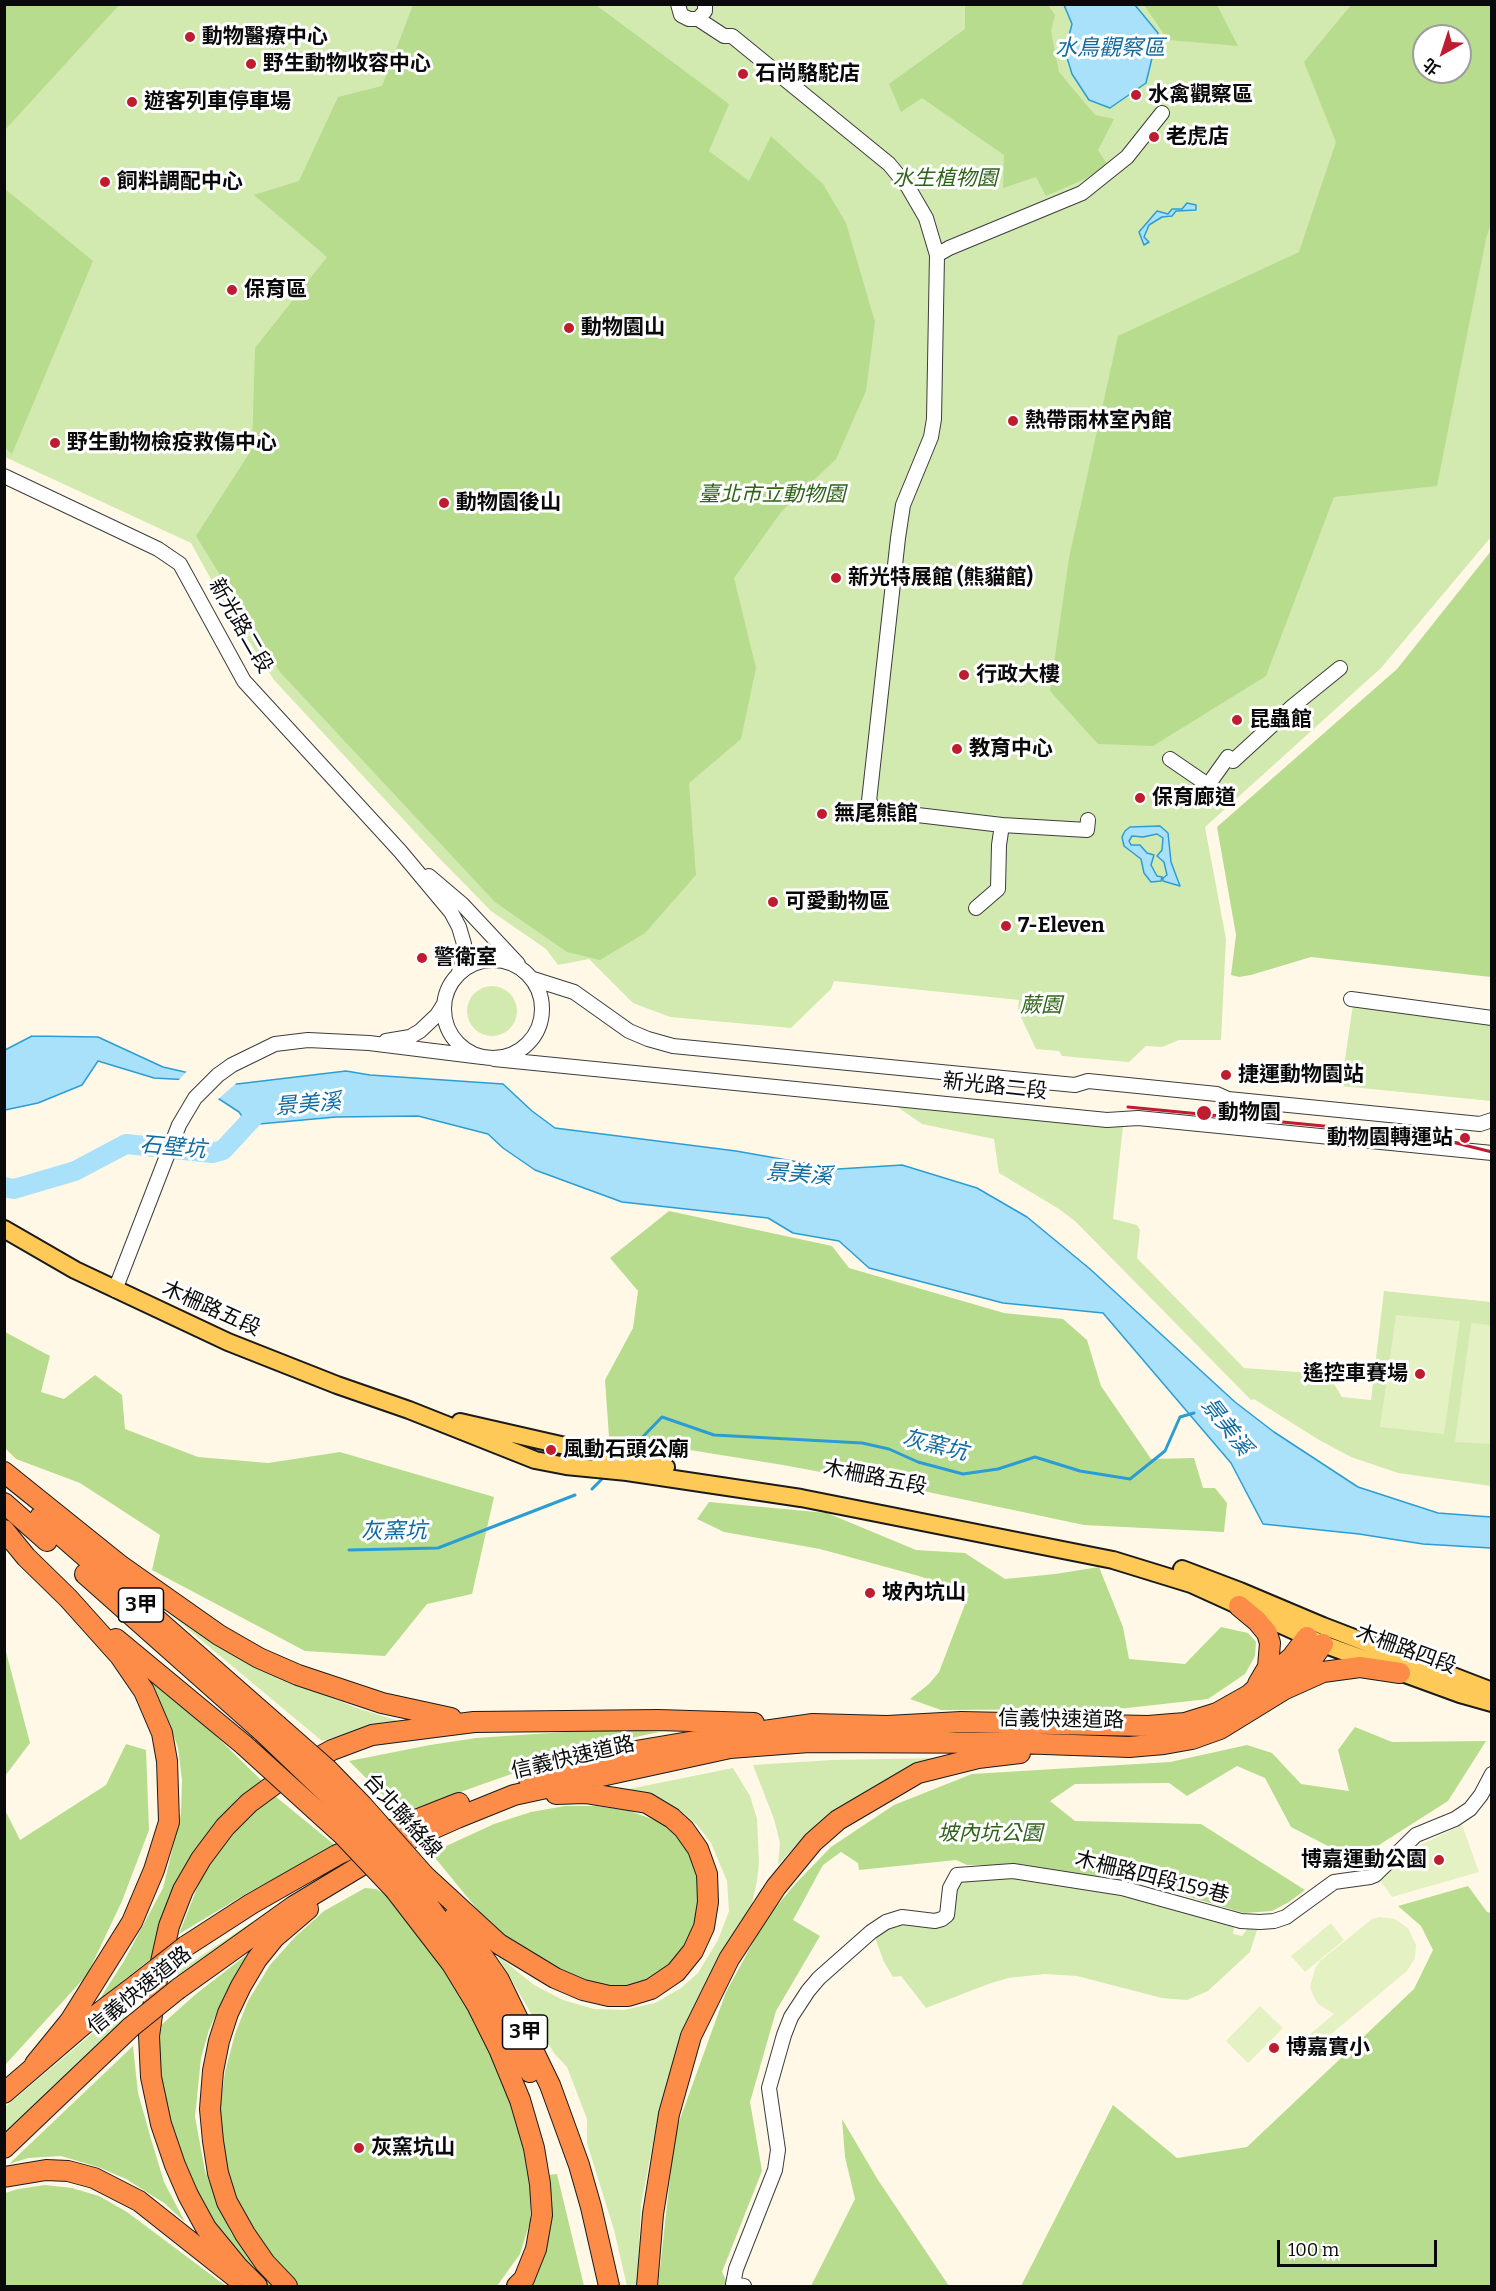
<!DOCTYPE html>
<html>
<head>
<meta charset="utf-8">
<style>
	body { margin:0 }
	#map { position:relative; width:1496px; height:2291px; overflow:hidden; background:#fff8e7; font-family:Bitter,"Noto Sans TC",serif }
	canvas { display:block }
	.frame { position:absolute; inset:0; border:6px solid #0a0a0a; pointer-events:none }
	.north { position:absolute; left:1412px; top:24px; width:60px; height:60px; box-sizing:border-box; background:#fff; border:2px solid #9d9d9d; border-radius:50%; rotate:219deg; font-size:16px; font-weight:700; line-height:24px; text-align:center; color:#0a0a0a }
	.north::after { content:''; display:block; margin:auto; width:21px; height:27px; background:#bf1c30; clip-path:polygon(50% 0,100% 100%,50% 72%,0 100%) }
	.scale { position:absolute; left:1277px; top:2240px; width:160px; height:27px; box-sizing:border-box; border:3px solid #0a0a0a; border-top:0; padding-left:8px; font-size:18px; line-height:21px; white-space:nowrap; color:#0a0a0a; -webkit-text-stroke:4px #fff; paint-order:stroke }
</style>
</head>
<body>
<div id="map">
<canvas width="1496" height="2291"></canvas>
<div class="frame"></div>
<div class="north">北</div>
<div class="scale">100 m</div>
</div>
<script>
const ctx = document.querySelector('canvas').getContext('2d');
ctx.lineJoin = 'round';
function fillPath(path, color) { ctx.fillStyle = color; ctx.fill(path, 'evenodd'); }
const toPath = rows => new Path2D(rows.map(r => 'M' + r).join(''));
function stroke(path, color, width, dash) { ctx.strokeStyle = color; ctx.lineWidth = width; ctx.lineCap = dash ? 'butt' : 'round'; ctx.setLineDash(dash || []); ctx.stroke(path); }
function write(font, color, halo, rows, align = 'center') {
  ctx.font = font + ' Bitter,"Noto Sans TC",serif'; ctx.lineWidth = 6; ctx.setLineDash([]); ctx.textBaseline = 'middle'; ctx.strokeStyle = halo; ctx.fillStyle = color; for (const [text, x, y, turn = 0] of rows) {
    ctx.save(); ctx.translate(x, y); ctx.rotate((+turn || 0) * Math.PI / 180); ctx.textAlign = isNaN(turn) ? turn : align; if (halo) ctx.strokeText(text, 0, 0); ctx.fillText(text, 0, 0); ctx.restore();
  }
}
fillPath(toPath([
	[1455,4,1491,72,1491,537,1381,668,1205,827,1226,939,1221,1040,1179,1040,1162,1047,1146,1046,1129,1062,1062,1056,1059,1051,1036,1049,1018,1011,1019,1000,844,982,834,981,831,989,791,1028,670,1017,633,1003,589,959,558,965,546,949,491,911,440,859,274,680,223,601,191,543,5,457,5,5],
	[1424,36,1460,36,1460,72,1424,72],
	'467 1011a25 25 0 1 1 50 0a25 25 0 1 1-50 0Z',
	[1353,1005,1491,1022,1491,1101,1341,1086],
	[893,1104,1123,1126,1113,1219,1137,1225,1140,1230,1137,1258,1244,1368,1324,1374,1334,1384,1342,1397,1371,1400,1384,1291,1491,1302,1491,1486,1398,1473,1351,1457,1319,1440,1254,1399,1251,1400,1076,1222,1059,1209,999,1173,994,1139,922,1124],
	[146,1594,304,1687,357,1708,402,1722,384,1722,322,1741],
	[942,1758,893,1776,866,1791,832,1813,806,1834,778,1865,780,1843,774,1819,753,1765,832,1760],
	[733,1768,750,1796,757,1819,759,1862,757,1881,751,1908,685,2032,671,2069,660,2106,641,2205,637,2286,627,2286,614,2230,587,2143,587,2119,567,2067,554,2053,497,1955,534,1985,563,2000,594,2009,624,2010,655,2003,681,1988,698,1973,718,1940,729,1911,727,1881,711,1843,697,1825,680,1810,624,1790],
	[1022,1876,1060,1886,1087,1887,1122,1894,1232,1925,1234,1927,1233,1934,1242,1936,1248,1928,1258,1927,1250,1952,1208,1991,1187,2000,1162,1998,1077,1976,1045,1974,1008,1978,991,1983,926,2008,901,1976,893,1977,884,1962,874,1935,891,1926,906,1922,937,1926,955,1885,960,1880],
	[284,1901,177,1980,178,1971],
	[126,2005,124,2021,5,2140,5,2107]
]), '#d2eaaf');
fillPath(toPath([
	[5,4,119,5,5,130,4,5],
	[413,5,596,5,729,104,709,151,749,181,771,136,823,184,846,223,875,322,866,391,836,459,781,512,734,578,756,668,741,739,689,783,696,875,645,933,600,960,567,952,495,902,280,672,196,536,252,449,255,348,327,257,254,195,299,181,338,97,382,86],
	[965,5,1048,5,1055,15,1051,31,1059,72,1095,115,1114,119,1098,150,1107,164,1085,179,1046,196,1036,177,1003,188,1004,155,922,98,901,112,889,84,965,29],
	[1144,5,1217,5,1238,46,1168,40],
	[1351,5,1491,5,1491,223,1486,239,1437,486,1334,497,1266,676,1153,746,1098,744,1050,691,1069,558,1118,336,1299,252,1336,142,1304,62],
	[1424,36,1460,36,1460,72,1424,72],
	[5,189,93,261,12,454,4,447],
	[1491,551,1491,977,1311,957,1251,975,1239,977,1231,975,1236,935,1217,827,1397,669],
	[669,1211,832,1246,849,1268,1004,1313,1063,1319,1087,1340,1101,1386,1151,1459,1194,1458,1203,1488,1215,1488,1227,1503,1224,1532,1084,1525,928,1492,783,1465,609,1437,605,1380,633,1328,638,1291,610,1258],
	[5,1332,50,1356,41,1392,64,1399,95,1375,122,1395,125,1429,198,1457,268,1463,340,1452,494,1497,472,1594,427,1604,385,1656,305,1651,152,1570,160,1535,80,1483,16,1459,5,1448],
	[709,1502,827,1513,916,1550,965,1553,1005,1579,1055,1574,1099,1567,1123,1627,1129,1659,1185,1664,1221,1627,1248,1633,1256,1642,1255,1656,1245,1674,1208,1699,1118,1709,941,1710,910,1699,929,1684,939,1672,969,1594,919,1576,820,1549,724,1532,697,1519],
	[5,1648,30,1743,5,1776,4,1776],
	[146,1675,211,1731,263,1782,238,1798,212,1829,153,1957,99,2000,124,1961,163,1888,181,1814,182,1780,178,1748,168,1719],
	[1355,1727,1392,1742,1486,1741,1448,1801,1382,1843,1359,1862,1291,1827,1265,1778,1237,1766,1187,1796,1169,1783,1075,1784,1050,1801,1075,1821,1201,1824,1305,1890,1289,1902,1272,1911,1244,1913,1145,1884,1068,1874,1025,1865,967,1865,956,1860,859,1870,858,1863,841,1852,823,1865,793,1920,820,1936,776,2011,750,2102,762,2171,722,2272,729,2286,658,2286,675,2133,726,1992,766,1919,796,1883,831,1847,894,1805,972,1774,1170,1762,1247,1745,1272,1753,1301,1784,1349,1791,1338,1750],
	[610,1729,659,1732,585,1748,401,1813,349,1761,430,1745,476,1738],
	[126,1744,146,1750,149,1830,122,1901,87,1975,5,2065,5,1810,20,1840,106,1785],
	[275,1796,336,1846,249,1892,179,1934,203,1873,218,1850,262,1804],
	[565,1806,597,1806,630,1811,660,1822,681,1841,696,1868,702,1889,701,1909,684,1953,664,1971,646,1981,625,1987,602,1986,569,1976,510,1942,482,1915,431,1853,494,1824,531,1812],
	[1468,1886,1487,1912,1491,1913,1491,2286,1021,2286,1113,2105,1177,2158,1247,2147,1414,1989,1433,1950,1421,1926,1398,1906],
	[365,1888,376,1889,386,1895,441,1965,471,2014,497,2067,513,2109,525,2152,531,2189,530,2222,520,2254,497,2286,299,2286,263,2248,240,2208,228,2172,222,2144,220,2110,225,2072,235,2034,248,2001,270,1965,295,1937,324,1911],
	[254,1949,225,1994,209,2030,201,2058,195,2117,205,2171,231,2233,276,2286,269,2286,247,2264,207,2214,180,2157,167,2113,158,2052,159,2027,196,1994],
	[133,2046,138,2093,151,2139,164,2182,185,2222,164,2203,126,2179,98,2167,61,2156,28,2158,9,2164],
	[842,2119,878,2180,949,2286,811,2286,855,2199,845,2157],
	[557,2174,584,2286,529,2286,549,2233,551,2203,548,2175],
	[45,2185,72,2188,99,2196,127,2212,226,2286,5,2286,5,2193,18,2189]
]), '#b7dc8e');
fillPath(toPath([
	[1396,1315,1460,1321,1444,1434,1380,1427],
	[1471,1323,1491,1325,1491,1444,1455,1442],
	[1462,1825,1479,1872,1392,1897,1380,1880,1418,1846],
	[1379,1917,1395,1919,1408,1928,1416,1945,1415,1958,1407,1971,1312,2050,1303,2040,1334,2014,1318,2004,1314,1997,1310,1987,1315,1969,1320,1961,1372,1919],
	[1331,1923,1344,1940,1305,1972,1291,1956],
	[1260,2006,1283,2028,1248,2063,1226,2041]
]), '#e4f1c2');
const water = toPath([
	[1064,5,1135,5,1158,33,1146,83,1110,108,1089,100,1072,74,1065,51,1072,24,1064,5],
	[1187,203,1196,205,1196,210,1176,211,1172,216,1162,217,1149,225,1144,237,1149,242,1144,245,1139,232,1157,211,1168,214,1172,209,1182,209,1187,203],
	[1160,826,1168,833,1171,862,1180,886,1163,881,1163,878,1167,875,1164,862,1157,856,1162,850,1163,838,1157,834,1143,837,1132,836,1129,841,1131,845,1140,845,1147,853,1154,855,1151,865,1157,876,1162,877,1161,881,1151,882,1144,873,1141,859,1124,846,1122,837,1125,831,1130,827,1160,826],
	[32,1036,98,1037,163,1067,237,1084,346,1071,370,1075,503,1084,532,1111,555,1128,736,1151,838,1169,902,1165,977,1188,1027,1217,1090,1269,1235,1402,1274,1432,1358,1487,1438,1513,1491,1517,1491,1548,1423,1544,1359,1534,1263,1524,1231,1463,1103,1313,1003,1303,869,1268,839,1241,793,1233,768,1218,622,1202,535,1170,503,1148,488,1134,418,1116,336,1117,248,1125,239,1112,190,1080,154,1078,98,1061,82,1085,38,1103,5,1110,5,1050,32,1036]
]);
fillPath(water, '#a8e1f9');
stroke(water, '#2c9dd4', 1.5);
fillPath(toPath([
	[189,1069,238,1081,240,1080,216,1101,189,1083,177,1082]
]), '#fff8e7');
stroke(toPath([
	[627,1453,662,1417,714,1435,862,1443,889,1449,918,1462,963,1474,998,1469,1035,1457,1080,1471,1130,1479,1165,1451,1180,1417,1194,1413],
	[592,1489,605,1476],
	[349,1550,438,1548,575,1495]
]), '#2c9dd4', 3);
stroke(toPath([
	[4,1187,14,1189,75,1171,126,1144,212,1153,223,1150,261,1109]
]), '#a8e1f9', 20);
const minor = toPath([
	[678,4,681,15,689,19,698,19,724,36,732,36,889,164,908,187,926,218,937,255,934,419,931,437,903,505,898,538,869,801,875,810,874,816],
	[698,19,705,11,705,4],
	[937,255,949,248,1082,193,1127,157,1162,113],
	[4,476,158,549,180,564,244,681,400,851,451,912,459,927,464,944,464,960,459,972],
	[1170,759,1208,785,1228,757,1233,761,1293,706,1340,668],
	[875,810,1002,825,1087,830,1088,820],
	[429,876,462,904,518,964],
	[976,908,998,889,999,845,1002,825],
	'444 1009a49 49 0 1 1 98 0a49 49 0 1 1-98 0Z',
	[533,979,574,992,629,1031,648,1039,673,1046,1075,1085,1088,1081,1217,1094,1228,1099,1480,1124,1492,1120],
	[1351,999,1492,1018],
	[386,1041,410,1037,420,1031,437,1015,444,1004],
	[494,1059,1107,1120,1138,1118,1492,1153],
	[115,1290,179,1125,195,1098,218,1075,232,1065,275,1044,308,1040,369,1043,482,1057],
	[744,2286,733,2284,736,2269,775,2170,778,2150,769,2088,784,2035,791,2017,808,1991,819,1978,871,1932,886,1922,902,1917,935,1921,942,1919,947,1915,950,1888,957,1875,1013,1871,1122,1888,1241,1921,1260,1922,1274,1921,1286,1917,1334,1882,1370,1877,1375,1875,1416,1835,1455,1819,1470,1809,1481,1795,1492,1774]
]);
const major = toPath([
	[4,1229,75,1270,228,1342,337,1385,409,1410,535,1460,566,1466,627,1472,801,1498,1113,1560,1191,1584,1323,1644,1460,1694,1492,1703],
	[460,1422,609,1456,666,1467],
	[1182,1569,1240,1591,1323,1626,1492,1691]
]);
const highway = toPath([
	[4,1472,121,1566,219,1635,259,1658,298,1675,382,1703,451,1718],
	[4,1503,47,1541],
	[40,1517,277,1725],
	[4,1530,26,1557,68,1598,120,1656,144,1691,162,1733,167,1761,169,1822,154,1870,132,1922,70,2021,35,2064],
	[85,1574,263,1732],
	[1239,1606,1257,1621,1267,1633,1270,1643,1268,1667,1258,1684],
	[116,1639,244,1745],
	[1287,1683,1312,1659,1323,1644],
	[529,1779,606,1756,701,1740,813,1724,887,1726,961,1722,1148,1726,1185,1723,1217,1713,1249,1695,1292,1657,1307,1637],
	[424,1875,499,1944,555,1978,583,1990,609,1996,628,1996,651,1989,676,1972,693,1951,704,1927,708,1902,707,1874,698,1849,684,1829,672,1818,647,1803,585,1793,556,1794],
	[411,1882,467,1958,502,2016,530,2072],
	[395,1890,452,1964,477,2005,499,2049,520,2100,534,2148,540,2184,542,2215,536,2249,524,2279,517,2286],
	[455,1916,499,1980,550,2085,579,2165,591,2207,609,2286],
	[186,1946,251,1904,337,1855,403,1825,459,1803],
	[178,1989,294,1906,392,1847,457,1818,514,1795,730,1748,809,1742,1017,1743,1129,1747,1164,1744,1192,1739,1220,1729,1285,1689,1323,1672,1360,1667,1400,1673],
	[4,2093,83,2025,136,1985],
	[4,2148,131,2027],
	[4,2177,46,2170,68,2171,94,2178,139,2201,235,2277],
	[257,2286,238,2267,206,2228,188,2195,175,2165,161,2124,151,2077,149,2036,157,1980,169,1926,183,1890,201,1859,225,1827,249,1803,287,1775,332,1750,372,1735,474,1722,658,1720,754,1723],
	[287,2286,265,2263,245,2234,227,2202,218,2173,213,2141,210,2109,213,2071,219,2041,228,2013,241,1986,257,1959,274,1938,308,1909],
	[647,2286,653,2214,669,2114,691,2036,729,1959,776,1887,813,1842,838,1820,918,1773,978,1758,1020,1753]
]);
stroke(minor, '#3d3d3d', 16);
stroke(major, '#1b1b1b', 20);
stroke(highway, '#1b1b1b', 22);
stroke(minor, '#fff', 14);
stroke(major, '#ffc957', 16);
stroke(highway, '#fc8c47', 20);
stroke(toPath([
	[1128,1107,1375,1131,1448,1141,1492,1152]
]), '#bf1c30', 3);
const highwayBridge = toPath([
	[277,1725,327,1769,362,1805,424,1875],
	[263,1732,353,1818,411,1882],
	[244,1745,342,1834,395,1890],
	[136,1985,186,1946],
	[131,2027,178,1989]
]);
stroke(highwayBridge, '#1b1b1b', 22, []);
stroke(highwayBridge, '#fc8c47', 20);
for (const [x, y, r, color] of [
	[190,37,6,"#bf1c30"],
	[251,64,6,"#bf1c30"],
	[743,74,6,"#bf1c30"],
	[1136,95,6,"#bf1c30"],
	[132,102,6,"#bf1c30"],
	[1154,137,6,"#bf1c30"],
	[105,182,6,"#bf1c30"],
	[232,290,6,"#bf1c30"],
	[569,328,6,"#bf1c30"],
	[1013,421,6,"#bf1c30"],
	[55,443,6,"#bf1c30"],
	[444,503,6,"#bf1c30"],
	[836,578,6,"#bf1c30"],
	[964,675,6,"#bf1c30"],
	[1237,720,6,"#bf1c30"],
	[957,749,6,"#bf1c30"],
	[1140,798,6,"#bf1c30"],
	[822,814,6,"#bf1c30"],
	[773,902,6,"#bf1c30"],
	[1006,926,6,"#bf1c30"],
	[422,958,6,"#bf1c30"],
	[1226,1075,6,"#bf1c30"],
	[1204,1113,8,"#bf1c30"],
	[1465,1138,6,"#bf1c30"],
	[1420,1374,6,"#bf1c30"],
	[551,1450,6,"#bf1c30"],
	[870,1593,6,"#bf1c30"],
	[1439,1860,6,"#bf1c30"],
	[1274,2048,6,"#bf1c30"],
	[359,2148,6,"#bf1c30"]
]) { const dot = new Path2D(); dot.arc(x, y, r, 0, 2 * Math.PI); ctx.fillStyle = color; ctx.fill(dot); stroke(dot, '#fff', 2); }
for (const [x, y, w] of [
	[141,1605,45],
	[525,2032,45]
]) { const box = new Path2D(); box.roundRect(x - w / 2, y - 17, w, 34, 4.5); ctx.fillStyle = '#fff'; ctx.fill(box); stroke(box, '#0a0a0a', 1.5); }
write('bold 20px', '#0a0a0a', null, [
	["3甲",141,1605],
	["3甲",525,2032]
]);
write('bold 21px', '#0a0a0a', '#fff', [
	["動物醫療中心",202,37],
	["野生動物收容中心",263,64],
	["石尚駱駝店",755,74],
	["水禽觀察區",1148,95],
	["遊客列車停車場",144,102],
	["老虎店",1166,137],
	["飼料調配中心",117,182],
	["保育區",244,290],
	["動物園山",581,328],
	["熱帶雨林室內館",1025,421],
	["野生動物檢疫救傷中心",67,443],
	["動物園後山",456,503],
	["新光特展館 (熊貓館)",848,578],
	["行政大樓",976,675],
	["昆蟲館",1249,720],
	["教育中心",969,749],
	["保育廊道",1152,798],
	["無尾熊館",834,814],
	["可愛動物區",785,902],
	["7-Eleven",1018,926],
	["警衛室",434,958],
	["捷運動物園站",1238,1075],
	["動物園",1218,1113],
	["動物園轉運站",1453,1138,"right"],
	["遙控車賽場",1408,1374,"right"],
	["風動石頭公廟",563,1450],
	["坡內坑山",882,1593],
	["博嘉運動公園",1427,1860,"right"],
	["博嘉實小",1286,2048],
	["灰窯坑山",371,2148]
], 'left');
write('italic 21px', '#2e6318', '#fff', [
	["水生植物園",945,179],
	["臺北市立動物園",772,495],
	["蕨園",1041,1006],
	["坡內坑公園",990,1834]
]);
write('21px', '#0a0a0a', '#fff', [
	["新光路二段",240,626,60],
	["新光路二段",995,1087,6],
	["木柵路五段",211,1309,24],
	["木柵路五段",875,1478,11],
	["木柵路四段",1406,1650,20],
	["信義快速道路",1061,1720,1],
	["信義快速道路",573,1758,-13],
	["台北聯絡線",402,1816,48],
	["木柵路四段159巷",1152,1878,14],
	["信義快速道路",140,1991,-39]
]);
write('italic 22px', '#0f6ba0', '#fff', [
	["水鳥觀察區",1110,49],
	["景美溪",308,1105,-5],
	["石壁坑",173,1148,5],
	["景美溪",799,1175,4],
	["景美溪",1226,1427,52],
	["灰窯坑",935,1446,14],
	["灰窯坑",394,1532,-1]
]);
</script>
</body>
</html>
